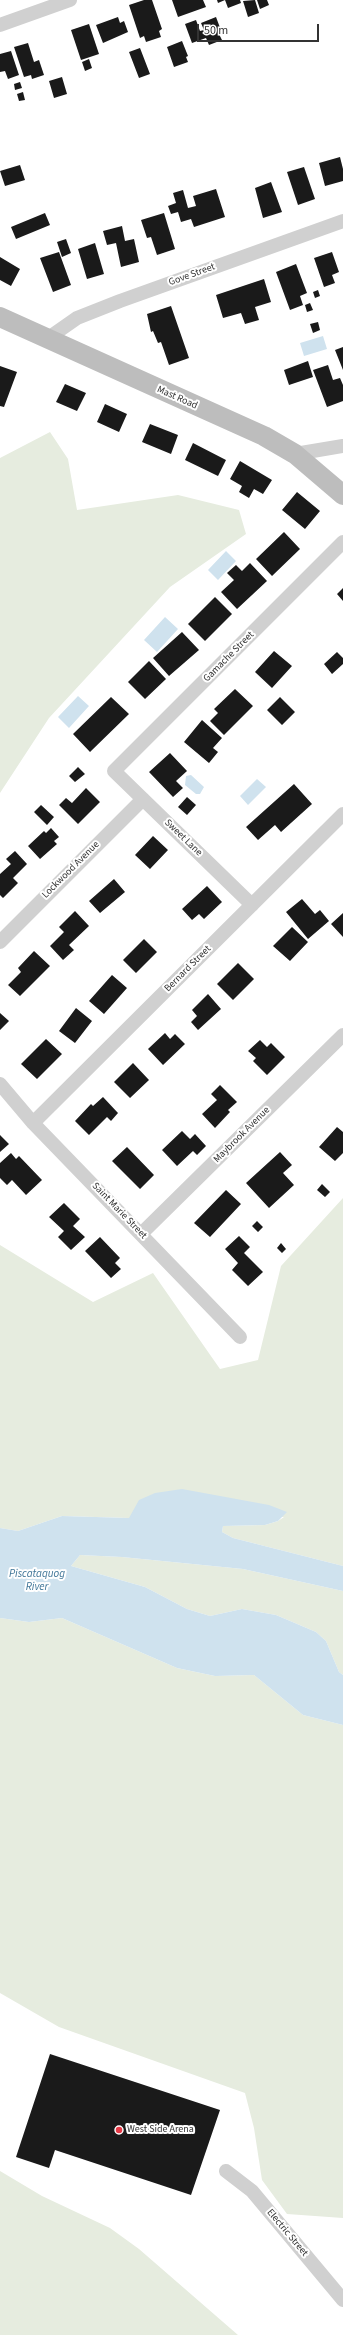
<!DOCTYPE html>
<html>
<head>
<meta charset="utf-8">
<style>
	body { margin:0 }
	#map { position:relative; width:343px; height:2335px; overflow:hidden; background:#fff; font-family:"Source Sans 3",sans-serif }
	canvas { display:block }
	.scale { position:absolute; left:197px; top:24px; width:122px; height:18px; box-sizing:border-box; border:2px solid #333; border-top:0; padding-left:5px; font-size:12px; line-height:14px; white-space:nowrap; color:#333; -webkit-text-stroke:3px #fff; paint-order:stroke }
</style>
</head>
<body>
<div id="map">
<canvas width="343" height="2335"></canvas>
<div class="scale">50 m</div>
</div>
<script>
const ctx = document.querySelector('canvas').getContext('2d');
ctx.lineJoin = 'round';
function fillPath(path, color) { ctx.fillStyle = color; ctx.fill(path, 'evenodd'); }
const toPath = rows => new Path2D(rows.map(r => 'M' + r).join(''));
function stroke(path, color, width, dash) { ctx.strokeStyle = color; ctx.lineWidth = width; ctx.lineCap = dash ? 'butt' : 'round'; ctx.setLineDash(dash || []); ctx.stroke(path); }
function write(font, color, halo, rows, align = 'center') {
  ctx.font = font + ' "Source Sans 3",sans-serif'; ctx.lineWidth = 4; ctx.setLineDash([]); ctx.textBaseline = 'middle'; ctx.strokeStyle = halo; ctx.fillStyle = color; for (const [text, x, y, turn = 0] of rows) {
    ctx.save(); ctx.translate(x, y); ctx.rotate((+turn || 0) * Math.PI / 180); ctx.textAlign = isNaN(turn) ? turn : align; if (halo) ctx.strokeText(text, 0, 0); ctx.fillText(text, 0, 0); ctx.restore();
  }
}
fillPath(toPath([
	[50,432,68,459,77,510,178,495,239,510,246,534,170,587,49,718,0,793,0,458],
	[343,1198,343,1566,233,1538,222,1532,223,1526,265,1525,278,1521,284,1517,129,1518,62,1516,18,1531,0,1528,0,1245,93,1302,153,1273,220,1369,258,1360,281,1266],
	[80,1555,122,1557,243,1569,343,1591,343,1675,339,1672,326,1641,316,1632,276,1615,242,1609,210,1616,187,1609,145,1587,71,1566],
	[0,1618,29,1622,62,1618,177,1668,215,1676,254,1675,303,1715,343,1725,343,2218,287,2214,262,2180,254,2128,245,2093,59,2027,0,1993],
	[0,2171,42,2196,110,2228,139,2249,238,2335,0,2335]
]), '#e6ecdf');
fillPath(toPath([
	[323,336,327,349,304,356,300,343],
	[226,551,236,561,218,580,208,570],
	[165,617,178,629,157,652,144,640],
	[78,696,89,706,69,728,58,717],
	[191,775,204,787,200,794,196,794,185,785,186,776],
	[257,779,266,787,248,805,240,796],
	[182,1489,269,1505,287,1512,278,1521,265,1525,223,1526,222,1532,233,1538,343,1566,343,1591,243,1569,122,1557,80,1555,71,1566,145,1587,187,1609,210,1616,242,1609,276,1615,316,1632,326,1641,339,1672,343,1675,343,1725,303,1715,254,1675,215,1676,177,1668,62,1618,29,1622,0,1618,0,1528,18,1531,62,1516,129,1518,139,1500,155,1493]
]), '#cfe2ee');
fillPath(toPath([
	[144,0,152,0,162,29,159,31,161,37,146,42,144,36,140,38,129,5],
	[172,0,203,0,206,7,178,17],
	[217,0,240,0,241,3,228,8,225,0,218,3],
	[255,0,259,13,248,17,243,1],
	[257,0,267,0,269,5,260,9],
	[118,17,120,23,124,21,128,32,103,43,96,25],
	[216,17,222,33,219,34,222,40,209,45,206,38,192,43,185,24,196,20,200,31,204,30,201,23],
	[89,24,99,54,81,60,71,30],
	[182,41,188,56,186,57,188,62,174,67,167,47],
	[28,43,34,62,39,60,44,75,32,79,31,75,24,77,14,47],
	[140,48,150,74,139,78,129,52],
	[11,51,19,75,8,79,5,71,0,72,0,54],
	[89,59,92,68,85,71,82,62],
	[62,77,67,94,54,98,49,81],
	[20,82,22,88,15,90,14,84],
	[23,92,25,100,19,101,17,94],
	[340,157,343,169,343,181,325,186,319,163],
	[20,165,25,180,5,186,0,171],
	[304,167,315,199,298,205,287,172],
	[271,182,282,212,263,218,255,188],
	[216,189,225,217,194,227,191,219,181,222,178,212,171,214,168,206,176,203,173,193,183,190,188,208,196,206,193,196],
	[45,213,50,225,16,239,11,227],
	[164,213,175,249,157,255,151,237,147,238,141,220],
	[122,226,125,241,134,239,139,262,121,267,116,243,107,245,103,231],
	[66,239,71,253,62,257,57,242],
	[95,243,104,274,87,279,78,249],
	[59,252,71,285,53,292,40,258],
	[332,252,339,272,332,275,335,283,324,287,314,258],
	[0,257,20,269,11,286,0,280],
	[296,264,307,293,300,296,303,305,290,310,276,272],
	[264,279,271,302,255,307,259,320,245,324,241,313,223,318,216,295],
	[318,290,320,296,315,298,313,292],
	[310,303,313,310,307,312,305,305],
	[171,306,189,358,169,365,161,342,158,343,153,331,151,332,147,314],
	[318,322,320,330,313,333,310,324],
	[343,347,343,370,335,350],
	[308,361,313,377,289,385,284,370],
	[328,365,333,380,340,378,343,385,343,401,327,407,313,370],
	[0,366,17,372,4,407,0,406],
	[65,384,86,393,77,411,56,402],
	[105,404,127,414,119,432,97,422],
	[150,424,178,435,171,454,142,442],
	[193,443,226,460,218,476,185,460],
	[240,461,272,480,263,494,254,489,249,498,239,492,242,486,230,479],
	[297,492,320,511,305,529,282,510],
	[284,532,300,549,272,576,256,559],
	[250,563,267,581,237,609,221,592,234,580,227,573,236,565,242,571],
	[343,588,343,601,337,594],
	[215,597,232,614,205,641,188,624],
	[182,632,199,650,169,676,153,658],
	[274,651,292,666,272,688,255,672],
	[337,652,343,658,343,664,332,674,324,664],
	[149,661,166,679,145,699,128,682],
	[235,689,253,706,224,735,210,721,218,713,214,709],
	[111,697,129,714,90,752,73,734],
	[280,697,295,712,282,725,267,710],
	[202,720,222,738,213,748,218,752,209,763,184,742],
	[170,753,187,771,176,781,183,788,173,797,149,772],
	[78,767,85,774,75,782,69,776],
	[294,784,312,804,281,832,275,825,258,840,246,827],
	[86,788,100,802,78,824,59,805,66,798,72,803],
	[187,797,196,805,187,815,178,807],
	[41,805,54,817,47,825,34,812],
	[51,828,59,837,54,841,57,844,40,859,28,846,44,831,46,833],
	[153,836,168,850,150,869,135,855],
	[15,851,27,864,13,878,18,883,3,898,0,895,0,874,11,864,6,859],
	[114,879,125,892,100,913,89,901],
	[207,886,222,902,204,919,199,914,192,920,182,909],
	[302,899,315,914,320,910,329,921,308,939,286,912],
	[75,911,89,926,69,945,74,950,63,960,50,946,64,932,59,927],
	[343,913,343,937,331,924],
	[292,927,308,942,290,961,273,946],
	[144,939,157,952,136,973,123,960],
	[34,951,50,966,20,996,8,985,21,972,18,968],
	[238,963,254,979,233,1000,217,984],
	[112,975,127,988,104,1014,89,1001],
	[208,994,221,1009,198,1030,191,1022,197,1016,192,1010],
	[76,1008,92,1021,75,1043,59,1031],
	[0,1013,9,1021,0,1030],
	[165,1033,170,1039,175,1034,185,1044,163,1065,148,1049],
	[46,1039,62,1054,37,1079,21,1064],
	[260,1040,267,1047,271,1043,285,1057,267,1075,253,1061,256,1058,248,1051],
	[133,1063,149,1080,130,1098,114,1082],
	[220,1085,237,1102,228,1110,230,1112,215,1128,202,1114,217,1100,211,1094],
	[103,1097,118,1113,111,1121,107,1117,89,1135,75,1121,91,1104,93,1106],
	[337,1127,343,1132,343,1153,335,1161,319,1147],
	[182,1131,190,1139,195,1134,206,1146,197,1155,193,1151,177,1166,162,1150],
	[0,1135,9,1144,0,1152],
	[127,1147,154,1175,140,1189,112,1161],
	[280,1152,292,1165,283,1173,294,1185,269,1208,246,1183],
	[11,1153,16,1159,19,1156,42,1180,26,1195,12,1180,7,1185,0,1178,0,1163],
	[322,1184,330,1192,325,1197,317,1190],
	[226,1190,241,1204,210,1237,194,1223],
	[64,1203,80,1219,73,1226,85,1237,71,1250,58,1237,64,1231,49,1217],
	[257,1221,263,1227,258,1232,252,1226],
	[239,1236,250,1247,244,1253,263,1272,248,1286,232,1270,238,1263,225,1249],
	[100,1237,120,1258,115,1263,121,1269,111,1278,85,1251],
	[281,1243,286,1249,282,1253,277,1248],
	[50,2054,220,2110,191,2195,55,2150,49,2168,16,2157]
]), '#1a1a1a');
stroke(toPath([
	[0,25,70,0],
	[47,339,77,318,120,301,343,221],
	[295,454,343,446],
	[252,905,114,771,343,542],
	[0,942,143,799],
	[0,1084,33,1123,240,1337],
	[33,1123,343,814],
	[141,1234,343,1035],
	[226,2171,252,2191,343,2300]
]), '#d0d0d0', 14);
stroke(toPath([
	[0,317,264,436,295,454,343,495]
]), '#bdbdbd', 20);
for (const [x, y, r, color] of [
	[119,2130,4,"#e63946"]
]) { const dot = new Path2D(); dot.arc(x, y, r, 0, 2 * Math.PI); ctx.fillStyle = color; ctx.fill(dot); stroke(dot, '#fff', 1.5); }
write('10px', '#333', '#fff', [
	["Gove Street",192,275,-20],
	["Mast Road",177,398,24],
	["Gamache Street",229,657,-45],
	["Sweet Lane",183,838,44],
	["Lockwood Avenue",71,870,-45],
	["Bernard Street",188,969,-45],
	["Maybrook Avenue",242,1135,-45],
	["Saint Marie Street",119,1211,46],
	["Electric Street",287,2233,50]
]);
write('10px', '#333', '#fff', [
	["West Side Arena",127,2130]
], 'left');
write('italic 11px', '#3f7597', '#fff', [
	["Piscataquog",37,1575],
	["River",37,1588]
]);
</script>
</body>
</html>
